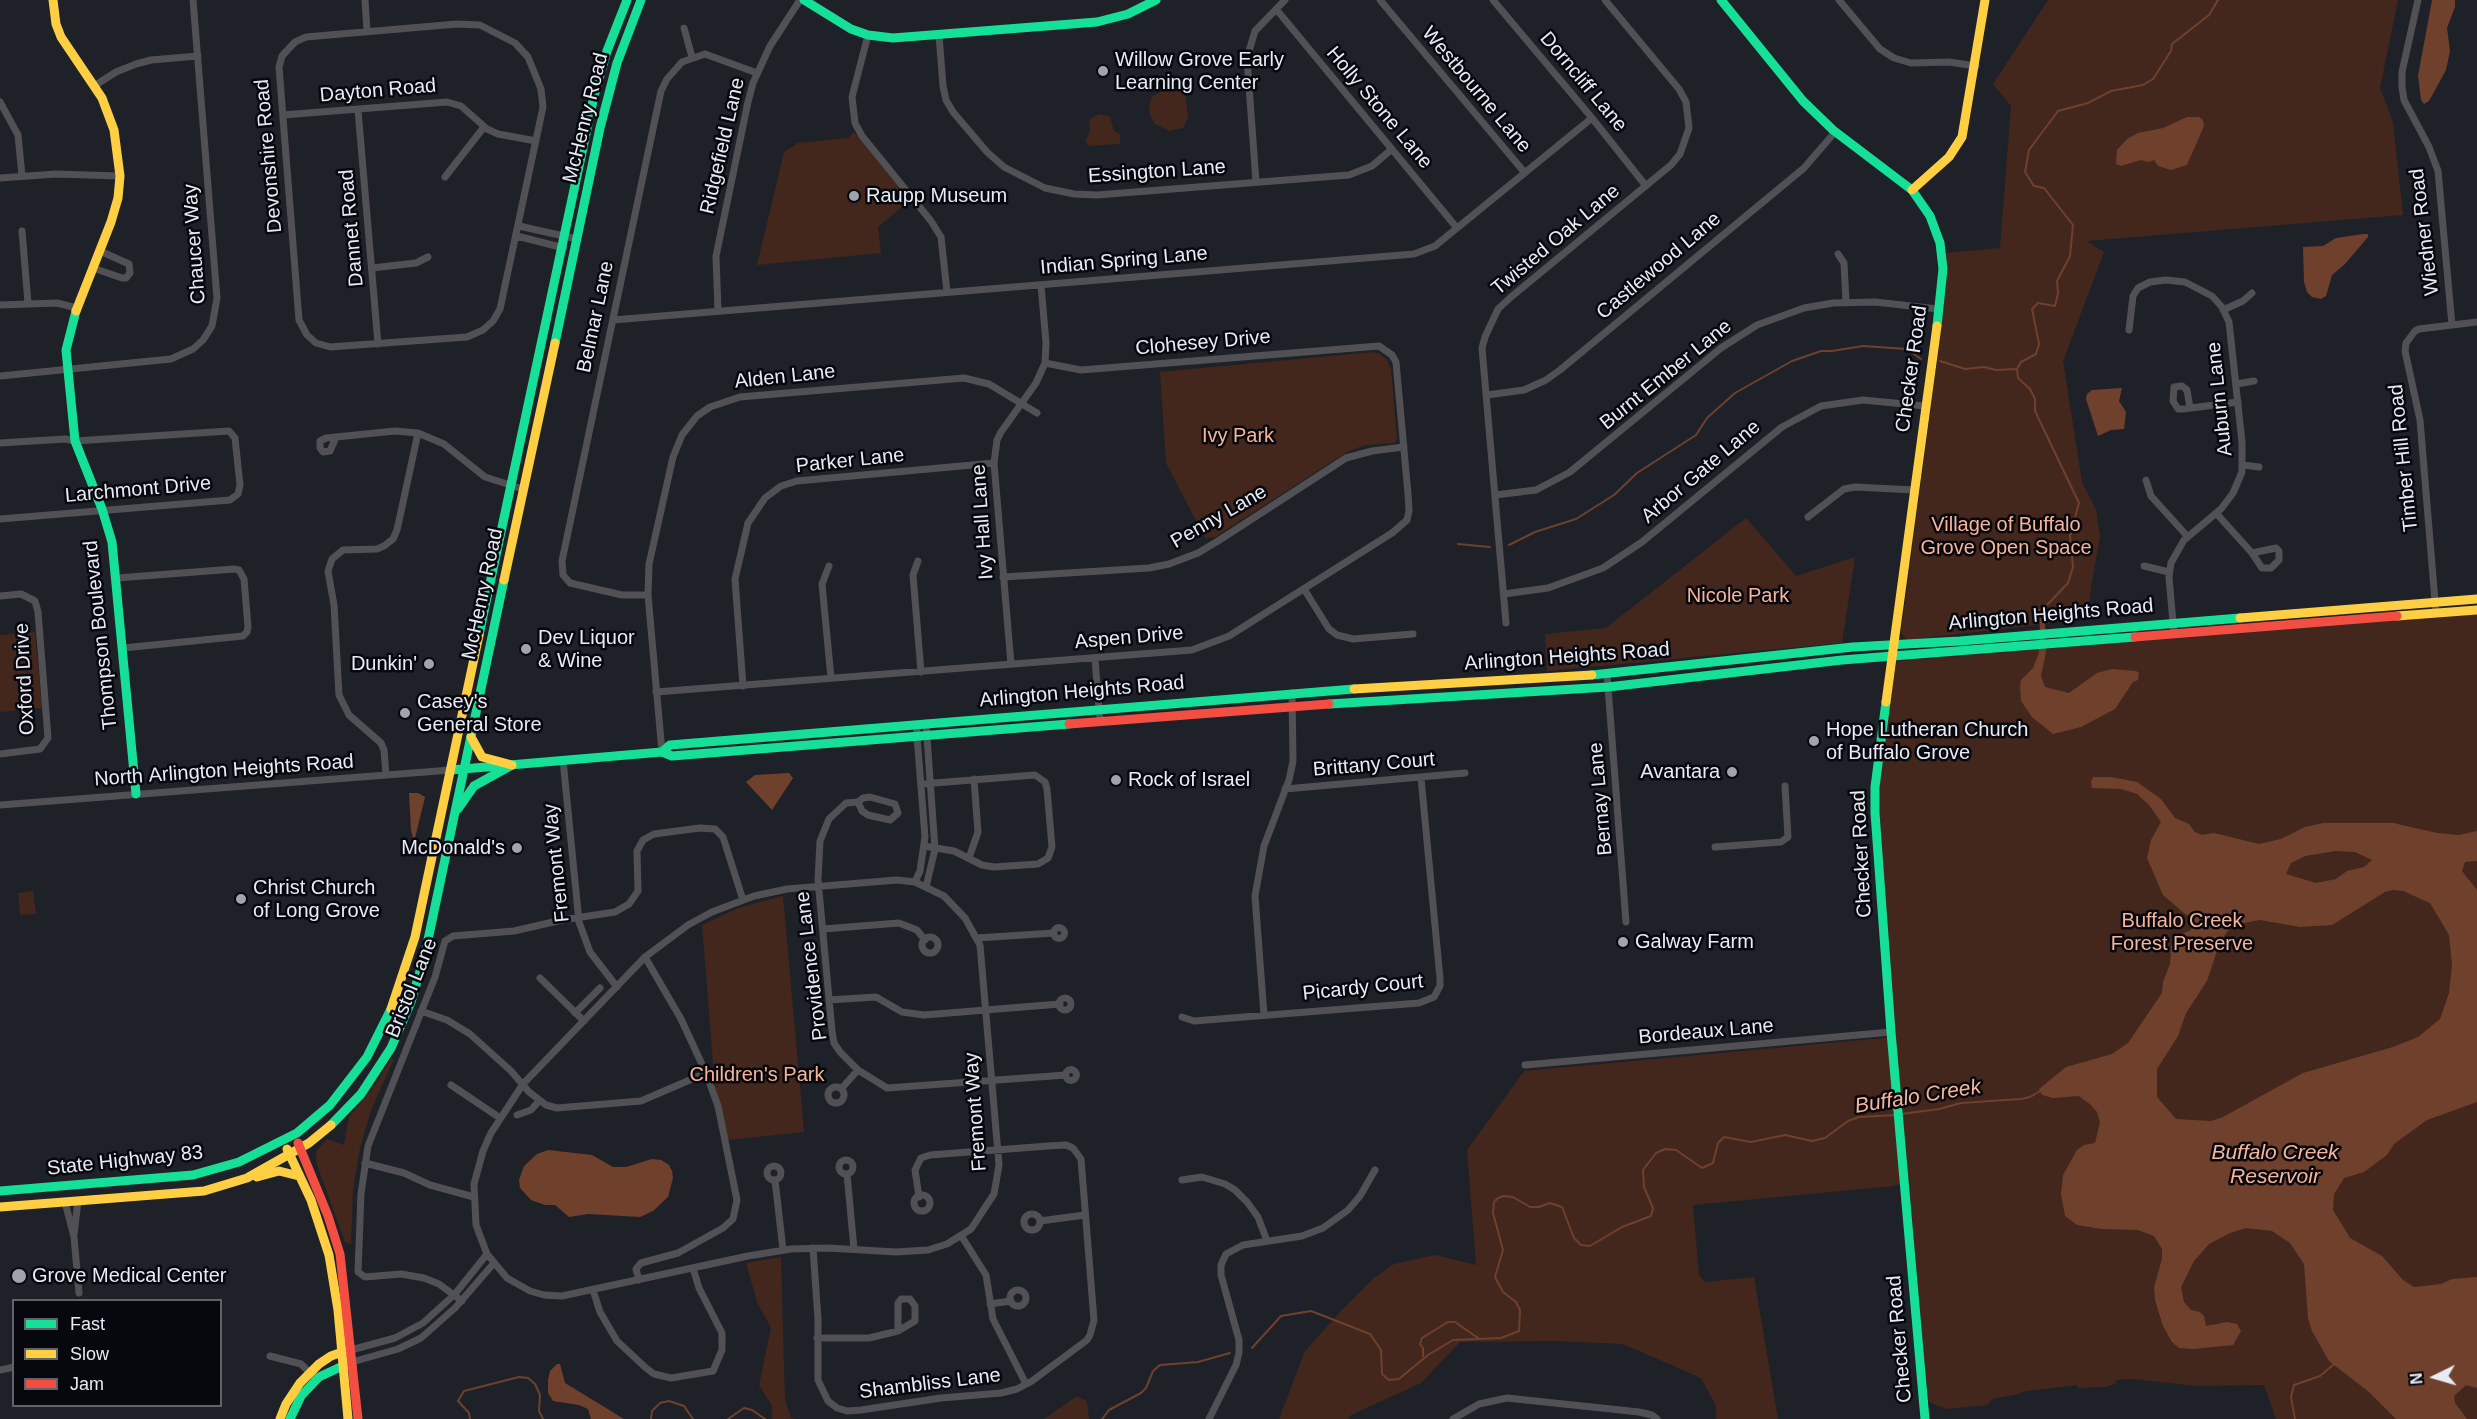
<!DOCTYPE html>
<html>
<head>
<meta charset="utf-8">
<style>
	body { margin:0 }
	#map { position:relative; width:2477px; height:1419px; overflow:hidden; background:#1f2128; font-family:Arial,sans-serif }
	canvas { display:block }
	.legend { position:absolute; left:12px; top:1299px; width:210px; height:108px; box-sizing:border-box; background:#07080e; border:2px solid #61626a; margin:0; padding:8px 10px; list-style:none; font-size:18px; color:#e8eaf4 }
	.legend li { display:flex; align-items:center; gap:12px; height:30px }
	.legend b { width:30px; border:2px solid #61626a }
	.north { position:absolute; left:2405px; top:1347px; width:60px; height:60px; -webkit-text-stroke:4px #07080e; paint-order:stroke; rotate:265deg; font-size:16px; font-weight:700; line-height:24px; text-align:center; color:#e8eaf4 }
	.north::after { content:''; display:block; margin:auto; width:21px; height:27px; background:#e8eaf4; clip-path:polygon(50% 0,100% 100%,50% 72%,0 100%) }
</style>
</head>
<body>
<div id="map">
<canvas width="2477" height="1419"></canvas>
<ul class="legend">
<li><b style="height:8px;background:#16e098"></b>Fast</li>
<li><b style="height:8px;background:#ffcf43"></b>Slow</li>
<li><b style="height:8px;background:#f24e42"></b>Jam</li>
</ul>
<div class="north">N</div>
</div>
<script>
const ctx = document.querySelector('canvas').getContext('2d');
ctx.lineJoin = 'round';
function fillPath(path, color) { ctx.fillStyle = color; ctx.fill(path, 'evenodd'); }
const toPath = rows => new Path2D(rows.map(r => 'M' + r).join(''));
function stroke(path, color, width, dash) { ctx.strokeStyle = color; ctx.lineWidth = width; ctx.lineCap = dash ? 'butt' : 'round'; ctx.setLineDash(dash || []); ctx.stroke(path); }
function write(font, color, halo, rows, align = 'center') {
  ctx.font = font + ' Arial,sans-serif'; ctx.lineWidth = 5; ctx.setLineDash([]); ctx.textBaseline = 'middle'; ctx.strokeStyle = halo; ctx.fillStyle = color; for (const [text, x, y, turn = 0] of rows) {
    ctx.save(); ctx.translate(x, y); ctx.rotate((+turn || 0) * Math.PI / 180); ctx.textAlign = isNaN(turn) ? turn : align; if (halo) ctx.strokeText(text, 0, 0); ctx.fillText(text, 0, 0); ctx.restore();
  }
}
fillPath(toPath([
	[2048,0,2398,0,2380,88,2393,122,2403,215,2086,241,2104,252,2063,361,2082,482,2096,510,2100,536,2091,587,2088,619,1907,640,1901,633,1942,324,1947,276,1946,253,2000,248,2011,106,1993,84],
	[1185,89,1188,118,1183,128,1169,131,1155,124,1150,115,1149,105,1153,96,1165,90],
	[1100,114,1110,117,1114,131,1120,134,1120,144,1088,146,1086,141,1090,130,1089,122,1090,119],
	[854,132,910,200,878,227,881,253,757,265,784,152,798,143,848,138],
	[1373,352,1380,354,1387,360,1391,369,1397,439,1394,443,1365,445,1347,452,1215,537,1205,538,1166,463,1160,372],
	[1746,518,1796,576,1855,557,1842,643,1547,671,1545,634,1606,628],
	[2477,614,2477,1419,2276,1419,2264,1385,2197,1386,2133,1379,2117,1380,2115,1384,2105,1387,2079,1388,2076,1385,2021,1392,2019,1394,1992,1399,1987,1405,1947,1409,1928,1402,1910,1194,1911,1183,1895,1185,1894,1186,1693,1205,1699,1275,1705,1282,1754,1277,1778,1419,1716,1419,1716,1406,1701,1378,1623,1344,1554,1341,1460,1342,1421,1383,1351,1415,1348,1419,1279,1419,1305,1351,1342,1310,1374,1278,1394,1264,1435,1255,1476,1265,1467,1150,1524,1071,1895,1037,1878,826,1879,776,1889,695,1897,661],
	[35,632,42,708,0,712,0,635],
	[33,891,36,914,20,915,18,893],
	[783,896,804,1132,728,1140,715,1087,702,925,738,908],
	[391,1059,394,1059,371,1110,360,1148,353,1189,351,1244,345,1242,317,1165,316,1156,317,1150,327,1139,344,1145,349,1117,374,1087],
	[781,1257,785,1400,791,1418,796,1419,772,1419,772,1406,759,1385,771,1328,757,1302,746,1263],
	[1077,1396,1087,1401,1089,1419,1044,1419]
]), '#43271c');
fillPath(toPath([
	[2432,0,2455,0,2455,7,2447,28,2450,51,2446,70,2429,101,2424,104,2421,100,2418,76],
	[2187,117,2199,117,2203,120,2204,126,2187,165,2171,170,2158,166,2154,160,2149,162,2141,160,2121,166,2116,164,2117,150,2127,139,2138,133,2163,128],
	[2363,234,2368,234,2368,237,2345,264,2332,275,2326,296,2321,299,2312,297,2307,292,2304,282,2303,247,2323,246,2336,238],
	[2122,388,2119,401,2126,412,2124,429,2111,430,2098,436,2086,399,2087,394,2092,390],
	[2040,615,2045,622,2046,652,2041,676,2045,687,2069,693,2097,673,2112,669,2136,671,2139,673,2138,680,2133,682,2115,709,2081,727,2053,734,2032,717,2021,701,2020,686,2021,680,2033,668,2039,653],
	[789,773,793,778,772,810,746,782,755,775],
	[2093,777,2111,777,2137,782,2161,799,2175,818,2189,824,2195,832,2202,835,2214,833,2259,844,2281,839,2305,827,2323,823,2393,823,2437,833,2459,835,2477,831,2477,861,2465,862,2462,871,2477,890,2477,1102,2427,1120,2394,1144,2387,1155,2364,1172,2344,1178,2334,1194,2333,1210,2350,1238,2382,1256,2403,1280,2414,1287,2441,1284,2452,1279,2477,1277,2477,1388,2466,1385,2454,1396,2455,1403,2467,1419,2396,1419,2369,1392,2329,1361,2312,1331,2308,1318,2304,1264,2290,1243,2272,1231,2246,1228,2230,1233,2209,1244,2194,1261,2181,1287,2184,1302,2191,1310,2200,1312,2204,1316,2206,1326,2227,1322,2237,1324,2241,1331,2233,1345,2193,1349,2179,1348,2172,1342,2163,1326,2155,1300,2154,1287,2162,1259,2162,1249,2154,1236,2138,1230,2102,1229,2077,1225,2065,1216,2061,1194,2063,1175,2077,1150,2084,1145,2095,1143,2100,1122,2097,1112,2091,1105,2079,1096,2053,1098,2042,1095,2039,1089,2066,1067,2112,1054,2128,1043,2162,993,2163,982,2170,964,2171,947,2177,936,2191,930,2194,918,2185,914,2163,895,2147,858,2151,840,2161,822,2149,805,2137,794,2121,789,2092,788,2091,782],
	[2336,851,2355,852,2372,860,2364,867,2347,871,2336,879,2316,883,2286,874,2291,863,2305,856],
	[2393,890,2403,891,2430,903,2449,935,2452,965,2449,993,2440,1019,2418,1037,2393,1047,2303,1073,2223,1117,2211,1121,2176,1119,2157,1097,2157,1069,2178,1036,2186,1013,2207,981,2220,942,2232,925,2260,920,2300,927,2332,925,2385,892],
	[409,793,418,793,425,797,414,842,411,830],
	[548,1150,592,1155,613,1167,626,1167,652,1159,661,1160,669,1165,672,1171,673,1178,668,1197,653,1211,640,1217,588,1214,569,1217,555,1205,545,1205,531,1200,520,1188,519,1180,524,1166,537,1154],
	[557,1364,560,1364,565,1383,624,1419,591,1419,588,1409,579,1405,553,1401,548,1393,548,1380,550,1371]
]), '#6f412d');
stroke(toPath([
	[1940,361,1965,369,1984,367,1996,370,2017,369],
	[1458,544,1490,547],
	[1509,545,1535,532,1576,519,1614,495,1637,473,1696,435,1707,418,1735,393,1792,361,1821,351,1832,351,1863,346,1907,349,1921,359],
	[2040,617,2039,610,2047,605,2068,583,2073,567,2070,536,2079,503,2035,411,2035,399,2030,389,2018,378,2017,369,2021,362,2036,354,2039,344,2032,309,2038,303,2055,306,2058,293,2057,281,2070,256,2073,225,2044,188,2034,186,2025,172,2029,150,2058,111,2088,103,2111,91,2143,85,2153,79,2171,51,2172,44,2209,15,2218,0],
	[1901,1114,1939,1109,1961,1103,2021,1099,2030,1097,2042,1090],
	[1252,1348,1281,1316,1311,1311,1370,1334,1381,1350,1382,1374,1389,1380,1399,1379,1428,1355,1453,1340,1501,1338,1519,1331,1520,1310,1516,1302,1503,1292,1495,1277,1503,1250,1493,1213,1494,1202,1498,1198,1504,1196,1513,1197,1530,1207,1539,1207,1550,1203,1562,1207,1574,1238,1581,1245,1590,1246,1622,1227,1651,1216,1653,1208,1644,1187,1643,1170,1656,1153,1665,1149,1676,1150,1702,1168,1713,1163,1718,1143,1724,1137,1751,1142,1785,1135,1812,1141,1825,1138,1848,1121,1859,1117,1896,1115],
	[1423,1356,1423,1348,1420,1344,1422,1338,1448,1322,1455,1322,1478,1338],
	[470,1419,469,1413,458,1401,464,1391,519,1377,528,1378,535,1384,540,1395,539,1411,543,1419],
	[651,1419,652,1411,660,1403,669,1401,684,1406,693,1419],
	[728,1419,744,1408,752,1410,765,1419],
	[1102,1419,1109,1410,1141,1393,1146,1388,1153,1371,1160,1365,1198,1362,1230,1353],
	[2295,1419,2291,1397,2294,1385,2320,1376,2333,1365]
]), '#6f412d', 2);
stroke(toPath([
	[365,0,367,31],
	[1380,0,1525,173],
	[1493,0,1592,118,1646,186],
	[1839,0,1880,49,1894,58,1911,63,1949,62,1976,66],
	[2418,0,2402,72,2402,87,2404,100,2429,147,2438,171,2452,325],
	[1276,9,1457,228],
	[457,24,480,25,515,43,528,57,541,89,543,107,500,309,493,321,483,330,467,337,330,347,316,343,307,335,299,320,279,67,282,56,295,42,306,37,457,24],
	[684,28,692,57],
	[868,35,852,97,855,123,862,136,931,221,941,237,947,292],
	[939,35,943,86,946,100,953,112,987,152,1004,167,1045,188,1074,194,1097,195,1349,175,1372,166,1392,149],
	[94,86,116,72,136,64,151,60,198,56],
	[0,102,18,135,22,176],
	[358,110,378,344],
	[283,115,447,102,461,106,487,129,498,134,536,141],
	[445,177,484,127],
	[0,178,56,174,120,176],
	[1256,182,1247,58,1255,31,1285,0],
	[519,226,577,239],
	[22,231,28,303],
	[517,236,564,248],
	[1838,254,1844,263,1846,302],
	[93,268,122,278,126,278,130,273,129,264,100,251],
	[372,268,416,263,428,257],
	[0,305,57,303,77,308],
	[2223,310,2243,301,2252,293],
	[718,311,716,256,748,102,753,83,770,46,800,0],
	[613,320,1414,254,1435,246,1592,118],
	[2129,330,2133,296,2138,288,2150,282,2166,280,2185,282,2212,296,2222,307,2229,322,2242,442,2242,472,2233,493,2221,509,2184,540,2171,563,2169,577,2174,634],
	[0,376,171,359,193,349,203,340,212,326,217,298,193,0],
	[2236,384,2254,381],
	[1487,395,1524,390,1546,380,1560,370,1804,168,1835,132],
	[2190,408,2187,390,2182,386,2174,387,2173,401,2178,409,2183,409,2238,402],
	[336,437,330,451,323,452,320,448,320,441,326,438,395,431,418,433,444,444,485,477,523,489],
	[0,443,65,439,75,441,229,431,235,438,240,485,238,494,230,500,0,519],
	[2243,465,2259,467],
	[2146,480,2151,496,2188,537],
	[1495,495,1536,490,1570,472,1721,348,1757,325,1804,308,1833,303,1875,302,1938,309],
	[2216,513,2252,553,2276,548,2279,551,2279,560,2271,568,2262,568,2252,553],
	[1808,517,1844,489,1855,487,1914,490],
	[918,561,913,575,921,672],
	[829,566,822,584,831,678],
	[2144,566,2169,572],
	[1003,577,1149,568,1169,564,1198,553,1218,541,1346,458,1372,451,1404,447],
	[117,578,234,569,239,570,244,579,248,627,247,632,243,636,123,648],
	[1304,589,1329,629,1337,635,1353,639,1413,634],
	[1504,594,1548,588,1603,568,1642,542,1782,427,1821,406,1863,400,1925,406],
	[648,595,622,595,570,583,563,575,562,561,661,91,667,79,682,62,705,54,757,73],
	[0,596,21,594,35,601,38,612,48,738,40,749,0,754],
	[2436,613,2420,420,2405,351,2406,343,2415,331,2419,329,2477,322],
	[1506,623,1482,348,1485,337,1498,309,1511,297,1671,165,1680,154,1689,128,1686,102,1679,89,1605,0],
	[1095,659,1100,721],
	[1011,664,994,463,997,440,1001,432,1036,383,1045,363,1046,343,1041,285],
	[1607,674,1626,922],
	[743,686,735,579,748,523,765,498,781,486,797,481,994,463],
	[656,692,1192,650,1229,636,1392,533,1407,520,1409,511,1408,494,1396,362,1392,355,1379,346,1081,370,1045,363],
	[662,752,648,595,649,564,673,457,682,435,697,416,710,407,740,397,964,378,989,384,1037,413],
	[563,760,579,922,590,952,617,987],
	[386,775,384,750,381,743,349,715,339,695,334,605,328,571,332,559,343,550,377,549,384,546,393,539,397,530,418,433],
	[922,784,1035,775,1045,782,1047,789,1052,847,1048,858,1038,864,994,867,982,865,954,851,924,846],
	[1285,789,1465,773],
	[858,802,862,811,868,815,890,820,898,813,895,804,870,797,863,798,858,802,846,803,829,819,820,841,818,880,832,1031,834,1043,840,1052,858,1070,887,1088,1066,1075],
	[0,805,451,770],
	[1715,847,1781,842,1788,837,1785,786],
	[969,858,978,832,974,779],
	[897,880,915,882,944,896,965,918,980,945,999,1165,994,1194,971,1229,947,1244,928,1250,896,1252,828,1248,791,1249,748,1256,562,1296,544,1295,530,1291,507,1278,487,1254,476,1225,474,1184,483,1151,491,1133,523,1084,645,957,688,925,712,912,754,896,787,889,897,880],
	[915,882,920,871,925,837,916,724],
	[926,887,935,849,926,723],
	'1053.5 933a5.5 5.5 0 1 1 11 0a5.5 5.5 0 1 1-11 0Z',
	[823,929,899,923,917,930,925,940],
	'922 945a8 8 0 1 1 16 0a8 8 0 1 1-16 0Z',
	[977,938,1054,933],
	[540,978,584,1021],
	'1059 1004a6 6 0 1 1 12 0a6 6 0 1 1-12 0Z',
	[829,1000,876,997,902,1012,924,1015,1060,1004],
	[421,1011,447,1020,470,1034,511,1071,529,1092,546,1105,557,1108,641,1101,706,1073],
	[575,1013,600,988],
	[1264,1015,1255,896,1264,846,1289,780,1293,761,1292,693],
	[1182,1017,1194,1021,1419,1003,1434,997,1440,986,1440,978,1421,778],
	[1525,1065,1891,1032],
	'1065.5 1075a5.5 5.5 0 1 1 11 0a5.5 5.5 0 1 1-11 0Z',
	[451,1085,500,1118],
	'828 1095a8 8 0 1 1 16 0a8 8 0 1 1-16 0Z',
	[841,1089,858,1070],
	[517,1115,531,1110,539,1101],
	'839 1167a7 7 0 1 1 14 0a7 7 0 1 1-14 0Z',
	[365,1163,404,1173,430,1185,474,1197],
	'767 1173a7 7 0 1 1 14 0a7 7 0 1 1-14 0Z',
	[847,1174,854,1249],
	[775,1180,783,1250],
	[1182,1180,1202,1177,1225,1184,1235,1190,1247,1202,1258,1217,1267,1241],
	'914 1203a8 8 0 1 1 16 0a8 8 0 1 1-16 0Z',
	[65,1202,74,1237,79,1293],
	'1024 1222a8 8 0 1 1 16 0a8 8 0 1 1-16 0Z',
	[1040,1221,1085,1215],
	[74,1234,78,1201],
	[962,1237,986,1275,993,1319,1026,1384],
	[813,1248,818,1319,818,1380,828,1401,837,1408,847,1411,861,1410,941,1398,1001,1393,1017,1389,1032,1381,1087,1340,1090,1335,1094,1320,1081,1159,1073,1148,1066,1145,1048,1146,930,1155,921,1158,915,1170,919,1197],
	[639,1280,636,1269,641,1263,678,1253,723,1228,733,1219,737,1200,718,1106,706,1073,681,1019,645,957],
	[593,1290,600,1312,617,1341,646,1368,654,1374,671,1378,713,1371,722,1350,722,1333,699,1288,693,1268],
	'1010 1298a8 8 0 1 1 16 0a8 8 0 1 1-16 0Z',
	[462,1301,439,1284,424,1278,401,1274,365,1277,358,1272,361,1194,368,1146,435,977,445,941,453,936,514,931,562,920,615,912,629,904,638,891,637,851,643,840,654,834,700,828,715,829,723,837,743,900],
	[990,1304,1011,1301],
	[817,1338,869,1338,898,1331,915,1321,915,1306,910,1299,901,1299,898,1303,898,1331],
	[351,1350,395,1338,423,1323,455,1294,487,1254],
	[270,1356,301,1364,312,1375],
	[352,1362,398,1349,421,1338,455,1308,494,1263],
	[0,1370,14,1367],
	[1209,1419,1236,1365,1239,1353,1239,1340,1221,1275,1221,1265,1226,1254,1243,1245,1302,1236,1323,1228,1348,1210,1360,1196,1375,1170],
	[1453,1419,1479,1404,1507,1398,1639,1412,1652,1415,1657,1419]
]), '#515155', 7);
stroke(toPath([
	[804,0,851,29,868,35,893,38,1097,22,1128,14,1156,0],
	[1721,0,1803,101,1833,130,1912,190,1930,216,1940,243,1943,269,1937,326],
	[76,311,66,350,75,441,102,509,112,542,136,794],
	[555,343,600,128,617,63,641,0],
	[479,635,594,96,607,51,627,0],
	[1592,675,1853,647,1960,641,2240,618],
	[1886,702,1875,787,1875,813,1891,1032,1925,1419],
	[1329,704,1608,687,1842,660,2135,637],
	[662,752,670,745,1354,689],
	[451,770,662,752,672,756,1069,724],
	[458,809,474,786,512,765],
	[331,1125,361,1094,391,1048,411,1002,425,954,504,580],
	[0,1191,193,1175,239,1162,297,1133,330,1105,367,1057,391,1009],
	[290,1419,301,1396,319,1377,349,1363]
]), '#16e098', 9);
stroke(toPath([
	[53,0,56,24,61,37,102,98,114,130,120,176,118,198,111,222,76,311],
	[1912,190,1949,157,1962,137,1985,0],
	[504,580,555,343],
	[2397,616,2477,610],
	[2240,618,2477,599],
	[1354,689,1592,675],
	[1886,702,1937,326],
	[471,737,482,757,512,765],
	[391,1009,415,937,479,635],
	[287,1149,311,1200,329,1255,338,1310,348,1419],
	[257,1177,279,1171,299,1176],
	[0,1207,204,1191,247,1178,309,1143,331,1125],
	[280,1419,286,1404,300,1383,319,1364,331,1356,348,1350]
]), '#ffcf43', 9);
stroke(toPath([
	[2135,637,2397,616],
	[1069,724,1329,704],
	[298,1143,328,1216,340,1254,358,1419]
]), '#f24e42', 9);
for (const [x, y, r, color] of [
	[1103,71,6,"#a2a4ad"],
	[854,196,6,"#a2a4ad"],
	[526,649,6,"#a2a4ad"],
	[429,664,6,"#a2a4ad"],
	[405,713,6,"#a2a4ad"],
	[1814,741,6,"#a2a4ad"],
	[1732,772,6,"#a2a4ad"],
	[1116,780,6,"#a2a4ad"],
	[517,848,6,"#a2a4ad"],
	[241,899,6,"#a2a4ad"],
	[1623,942,6,"#a2a4ad"],
	[19,1276,8,"#a2a4ad"]
]) { const dot = new Path2D(); dot.arc(x, y, r, 0, 2 * Math.PI); ctx.fillStyle = color; ctx.fill(dot); stroke(dot, '#07080e', 2); }
write('20px', '#e8eaf4', '#07080e', [
	["Willow Grove Early",1115,60],
	["Learning Center",1115,83],
	["Raupp Museum",866,196],
	["Dev Liquor",538,638],
	["& Wine",538,661],
	["Dunkin'",417,664,"right"],
	["Casey's",417,702],
	["General Store",417,725],
	["Hope Lutheran Church",1826,730],
	["of Buffalo Grove",1826,753],
	["Avantara",1720,772,"right"],
	["Rock of Israel",1128,780],
	["McDonald's",505,848,"right"],
	["Christ Church",253,888],
	["of Long Grove",253,911],
	["Galway Farm",1635,942],
	["Grove Medical Center",32,1276]
], 'left');
write('20px', '#e8eaf4', '#07080e', [
	["Dorncliff Lane",1583,82,50],
	["Westbourne Lane",1476,90,50],
	["Dayton Road",378,91,-5],
	["Holly Stone Lane",1379,108,50],
	["McHenry Road",586,118,-76],
	["Ridgefield Lane",723,146,-77],
	["Devonshire Road",269,156,-95],
	["Essington Lane",1157,172,-4],
	["Dannet Road",352,228,-95],
	["Wiedner Road",2425,232,-97],
	["Twisted Oak Lane",1556,240,-40],
	["Chaucer Way",195,244,-94],
	["Indian Spring Lane",1124,261,-5],
	["Castlewood Lane",1659,266,-40],
	["Belmar Lane",596,317,-78],
	["Clohesey Drive",1203,343,-5],
	["Checker Road",1912,369,-82],
	["Burnt Ember Lane",1666,375,-39],
	["Alden Lane",785,377,-6],
	["Auburn Lane",2220,399,-96],
	["Timber Hill Road",2404,458,-96],
	["Parker Lane",850,461,-6],
	["Arbor Gate Lane",1701,472,-40],
	["Larchmont Drive",138,490,-5],
	["Penny Lane",1219,517,-30],
	["Ivy Hall Lane",983,522,-94],
	["McHenry Road",483,594,-78],
	["Arlington Heights Road",2051,615,-5],
	["Thompson Boulevard",101,635,-96],
	["Aspen Drive",1129,638,-5],
	["Arlington Heights Road",1567,657,-4],
	["Oxford Drive",25,679,-93],
	["Arlington Heights Road",1082,692,-5],
	["Brittany Court",1374,765,-5],
	["North Arlington Heights Road",224,771,-4],
	["Bernay Lane",1601,799,-95],
	["Checker Road",1862,854,-93],
	["Fremont Way",557,863,-96],
	["Providence Lane",812,966,-97],
	["Bristol Lane",412,988,-68],
	["Picardy Court",1363,988,-6],
	["Bordeaux Lane",1706,1032,-5],
	["Fremont Way",976,1112,-94],
	["State Highway 83",125,1161,-6],
	["Checker Road",1900,1339,-95],
	["Shambliss Lane",930,1384,-7]
]);
write('20px', '#f7b498', '#07080e', [
	["Ivy Park",1238,436],
	["Village of Buffalo",2006,525],
	["Grove Open Space",2006,548],
	["Nicole Park",1738,596],
	["Buffalo Creek",2182,921],
	["Forest Preserve",2182,944],
	["Children's Park",757,1075]
]);
write('italic 21px', '#f8b599', '#07080e', [
	["Buffalo Creek",1918,1097,-9],
	["Buffalo Creek",2275,1153],
	["Reservoir",2275,1177]
]);
</script>
</body>
</html>
